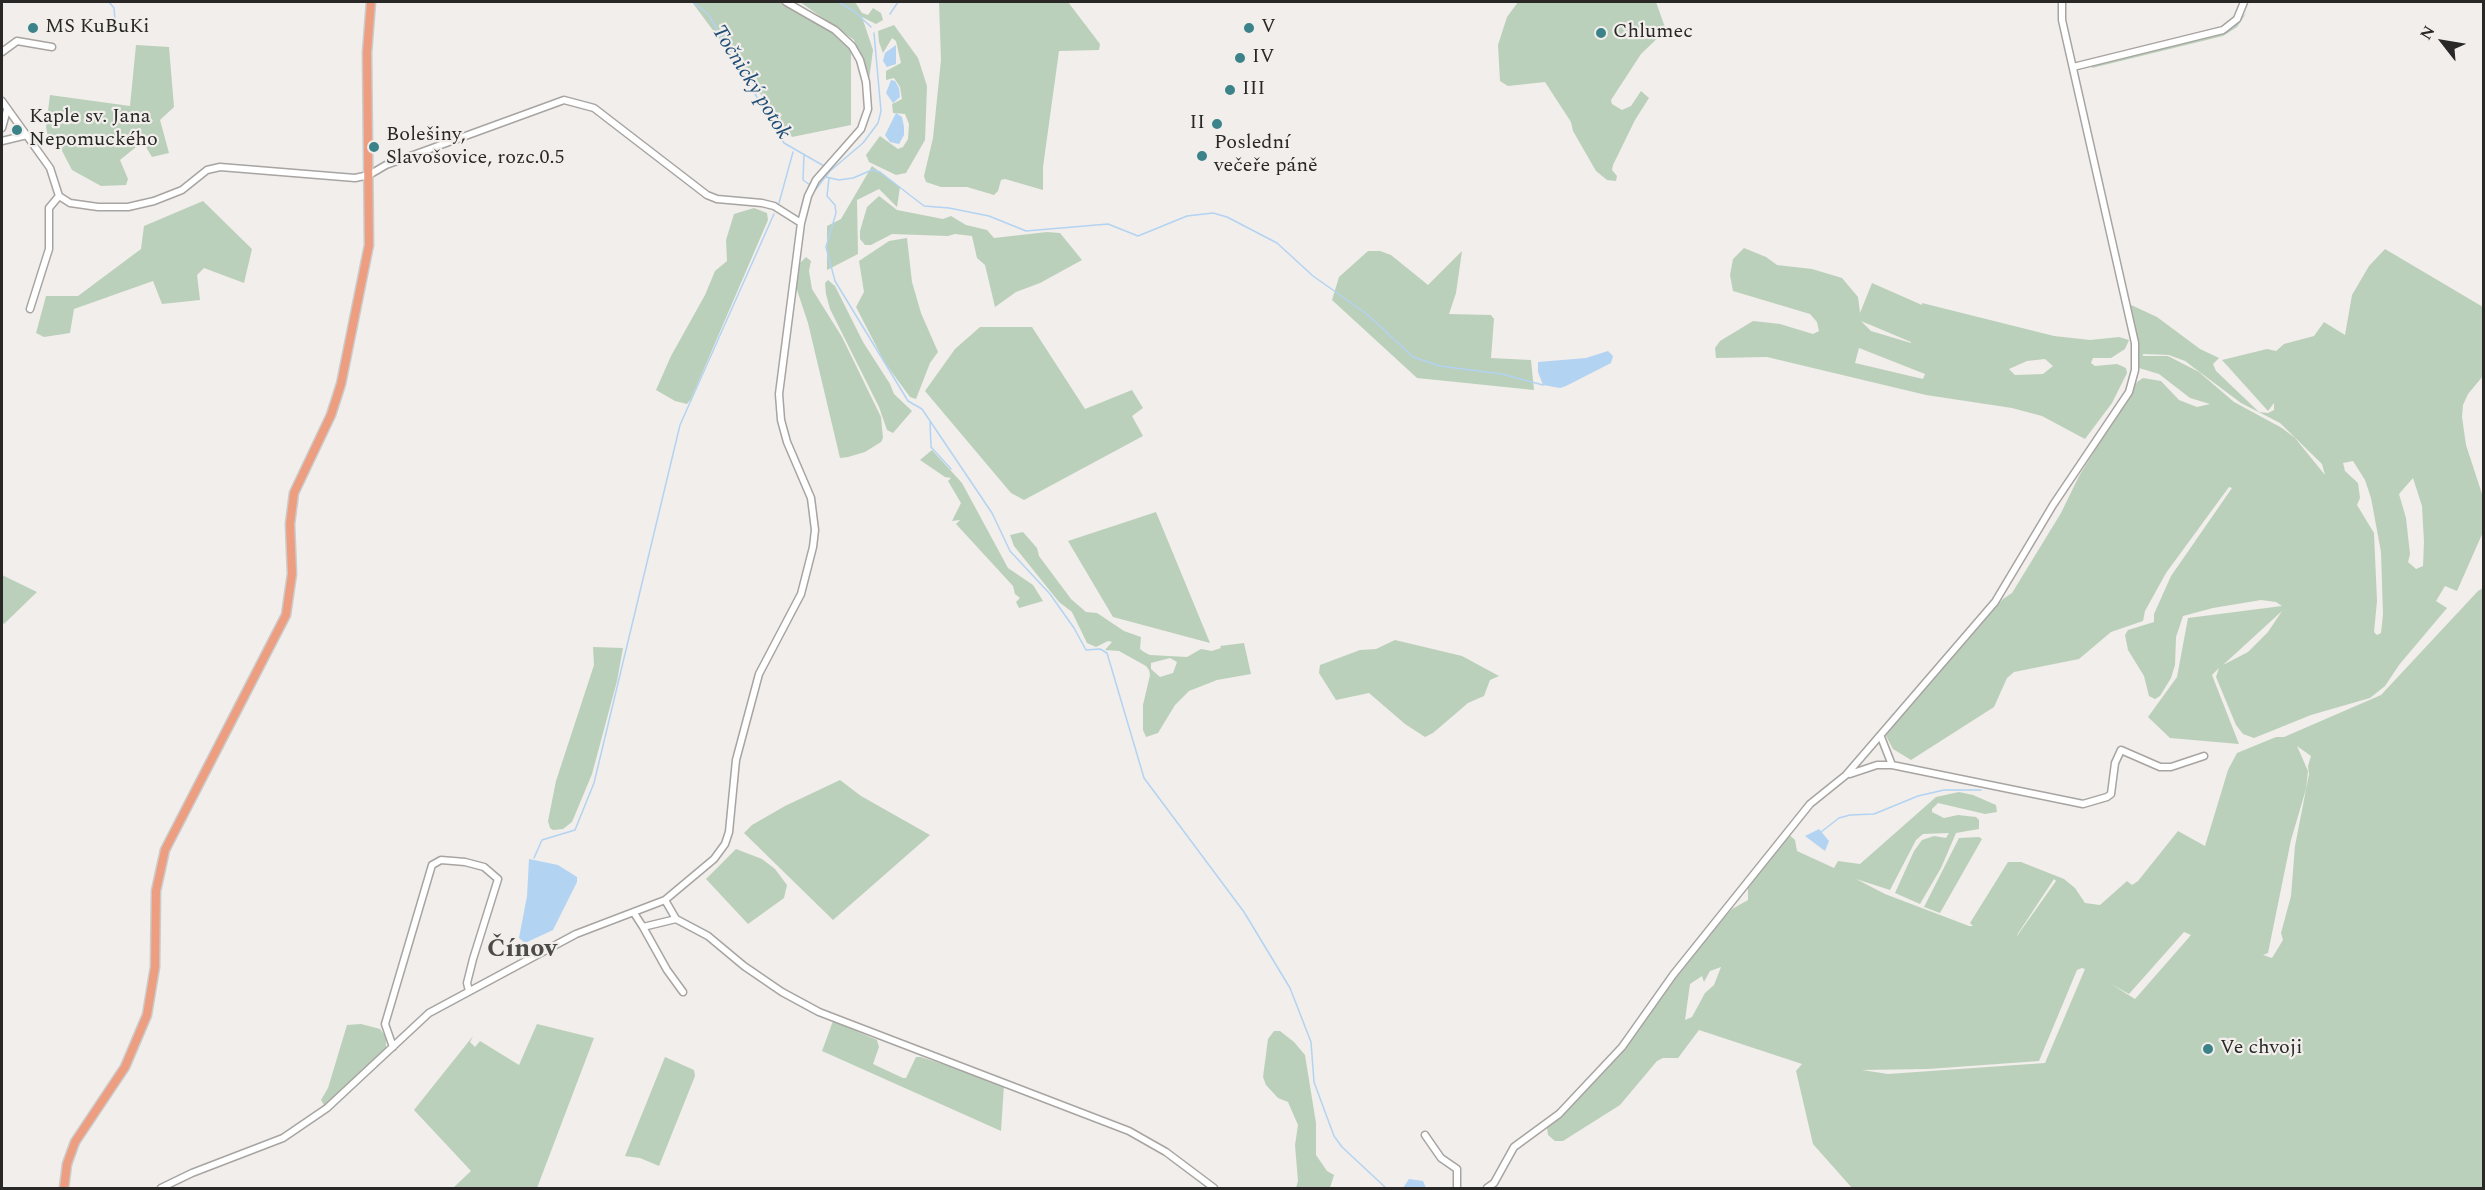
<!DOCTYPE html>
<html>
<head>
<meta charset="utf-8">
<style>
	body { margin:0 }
	#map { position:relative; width:2485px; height:1190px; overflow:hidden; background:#f1eeeb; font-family:Spectral,serif }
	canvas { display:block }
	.frame { position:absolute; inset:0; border:3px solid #292827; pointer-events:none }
	.north { position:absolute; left:2413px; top:12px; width:60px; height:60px; -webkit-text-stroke:4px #f1eeeb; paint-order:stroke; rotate:301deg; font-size:16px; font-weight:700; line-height:24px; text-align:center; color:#292827 }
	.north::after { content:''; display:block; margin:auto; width:21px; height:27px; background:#292827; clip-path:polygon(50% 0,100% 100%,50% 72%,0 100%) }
</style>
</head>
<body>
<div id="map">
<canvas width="2485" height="1190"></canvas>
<div class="frame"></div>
<div class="north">N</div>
</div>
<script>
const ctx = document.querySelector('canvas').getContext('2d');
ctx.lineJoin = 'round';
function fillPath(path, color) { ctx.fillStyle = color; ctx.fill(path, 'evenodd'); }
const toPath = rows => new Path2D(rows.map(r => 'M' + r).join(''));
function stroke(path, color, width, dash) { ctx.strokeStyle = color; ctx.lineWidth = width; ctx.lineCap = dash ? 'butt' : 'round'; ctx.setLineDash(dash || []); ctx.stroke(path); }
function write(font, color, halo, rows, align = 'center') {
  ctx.font = font + ' Spectral,serif'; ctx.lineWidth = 4.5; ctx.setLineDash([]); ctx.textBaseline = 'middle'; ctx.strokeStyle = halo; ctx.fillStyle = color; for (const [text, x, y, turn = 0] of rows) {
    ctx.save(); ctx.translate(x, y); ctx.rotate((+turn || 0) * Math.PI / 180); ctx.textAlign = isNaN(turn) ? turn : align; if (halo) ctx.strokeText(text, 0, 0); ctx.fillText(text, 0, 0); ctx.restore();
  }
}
fillPath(toPath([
	[692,2,794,2,851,39,851,125,792,137],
	[800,2,855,2,862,13,868,15,873,8,881,13,883,20,876,24,862,17,873,50,869,80,854,40],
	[939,2,1068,2,1100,44,1099,50,1059,51,1043,167,1043,190,1005,179,1001,180,998,191,994,195,967,187,941,187,926,182,924,176,933,138,941,60],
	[1518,2,1656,2,1666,30,1641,54,1611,100,1612,104,1622,110,1631,106,1641,91,1649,98,1635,120,1613,165,1612,170,1617,176,1616,181,1607,180,1596,171,1573,131,1571,122,1545,82,1508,86,1500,81,1498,45,1507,17],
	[2247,12,2237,27,2223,36,2092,68,2092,65,2222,34,2233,28],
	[894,25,918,58,927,86,925,140,906,173,896,175,869,162,866,155,880,136,898,149,903,147,908,139,909,124,905,114,893,113,892,104,902,99,900,87,894,78,886,80,886,71,901,63,896,41,892,38,883,53,879,42,878,31],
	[136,45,169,47,174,107,160,120,169,153,152,157,146,147,136,147,120,160,128,179,126,185,101,186,72,170,59,145,48,137,46,127,50,95,130,106],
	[872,166,900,187,897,207,879,189,857,200,858,254,827,270,827,226,841,219],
	[879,196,897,210,943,219,951,216,966,225,987,230,994,238,1047,232,1060,233,1082,260,1040,283,1016,292,995,307,985,265,977,258,972,236,955,234,948,236,892,234,871,245,865,245,860,239,860,231,867,207],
	[203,201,252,249,244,283,204,268,197,275,200,300,162,304,153,281,74,309,70,333,44,337,36,333,46,296,78,296,141,249,144,226],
	[754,208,767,213,768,220,691,399,687,404,675,401,656,390,671,356,705,295,715,271,727,261,726,240,734,214],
	[907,238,912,282,921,313,938,352,930,363,916,399,910,397,885,363,856,307,864,292,859,261,889,241],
	[1744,248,1766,257,1777,265,1812,269,1842,278,1858,297,1860,313,1872,283,1922,305,1922,303,2054,336,2090,340,2119,337,2129,340,2125,349,2111,358,2093,358,2091,363,2095,366,2117,364,2126,368,2127,373,2112,403,2085,439,2042,416,2012,408,1926,395,1767,357,1716,358,1715,348,1720,341,1753,321,1780,324,1813,334,1819,331,1817,322,1810,314,1733,291,1730,275,1733,259],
	[1861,321,1911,342,1911,343,1871,331],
	[1859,348,1925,374,1923,379,1855,363],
	[2045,359,2053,366,2043,374,2015,375,2009,369,2027,361],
	[2385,249,2483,307,2483,376,2468,394,2463,405,2462,417,2466,445,2483,497,2483,532,2457,591,2445,586,2436,601,2447,608,2399,665,2385,686,2370,698,2311,715,2254,738,2243,734,2236,725,2216,677,2219,668,2212,675,2239,744,2170,738,2148,717,2177,677,2188,618,2282,606,2276,602,2261,600,2213,608,2183,616,2176,637,2175,665,2171,678,2160,696,2155,699,2149,696,2144,676,2128,650,2125,635,2128,630,2154,622,2154,614,2171,576,2232,488,2229,487,2166,573,2145,611,2143,621,2111,632,2079,659,2014,672,2007,678,1994,707,1911,760,1893,749,1886,736,1888,732,2003,599,2012,593,2061,513,2079,476,2137,382,2143,378,2161,381,2179,400,2197,407,2210,404,2190,398,2159,374,2139,368,2138,342,2129,304,2157,317,2200,349,2219,358,2213,364,2216,371,2259,412,2268,413,2274,410,2274,403,2268,411,2222,360,2267,349,2276,351,2284,344,2314,336,2324,322,2345,335,2352,295,2369,266],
	[2143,354,2169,355,2185,361,2241,403,2280,423,2322,464,2325,475,2295,438,2282,428,2234,402,2199,372,2168,356,2143,356],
	[2353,461,2365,480,2371,498,2381,552,2383,615,2381,633,2377,635,2374,632,2377,601,2374,533,2357,505,2360,498,2358,483,2345,471,2343,463],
	[2413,478,2422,506,2424,542,2423,566,2416,569,2408,562,2410,554,2406,518,2399,494],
	[2282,611,2268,632,2248,652,2223,665],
	[1368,251,1380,251,1391,255,1428,285,1462,251,1456,293,1449,314,1491,315,1494,319,1491,358,1531,360,1534,390,1417,378,1332,300,1339,277],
	[806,257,811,261,809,271,812,289,842,337,881,417,883,438,881,442,865,452,848,457,840,458,808,323,796,287,800,263],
	[828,280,835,286,863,342,890,384,894,394,912,411,893,433,887,430,879,407,830,309,826,294,825,283],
	[980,327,1032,327,1085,409,1132,390,1143,408,1132,416,1143,436,1024,500,1011,493,925,391,955,349],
	[932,450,962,483,1008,568,1033,585,1043,601,1019,608,1016,602,1020,598,1015,594,1013,586,956,524,960,520,952,521,961,503,948,481,951,478,945,477,920,460],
	[1156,512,1210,643,1113,617,1068,541],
	[1023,532,1037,548,1039,556,1071,599,1086,612,1097,613,1124,631,1141,637,1140,649,1144,652,1150,655,1187,657,1201,649,1212,651,1221,648,1220,646,1244,643,1251,674,1217,680,1189,691,1175,705,1158,733,1146,737,1143,730,1143,705,1150,675,1149,670,1146,666,1119,651,1105,650,1112,642,1108,641,1096,647,1087,643,1072,612,1059,602,1014,546,1010,535],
	[1170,658,1177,662,1173,673,1160,677,1151,669,1151,663],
	[2,575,37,592,4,624,2,622],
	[2483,588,2483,1188,1852,1188,1813,1144,1796,1071,1802,1064,1699,1030,1678,1058,1663,1058,1657,1061,1620,1105,1563,1141,1555,1141,1548,1135,1547,1128,1605,1071,1627,1045,1702,942,1732,909,1748,900,1748,886,1786,832,1795,840,1797,851,1834,868,1838,861,1860,864,1936,797,1959,792,1973,795,1996,805,1997,812,1985,814,1938,803,1932,809,1932,812,1944,818,1958,815,1976,817,1979,820,1979,829,1956,833,1941,868,1920,904,1895,893,1914,851,1922,840,1934,836,1946,838,1949,833,1923,834,1916,840,1890,890,1856,879,1885,894,1969,926,1973,926,1970,923,2008,862,2021,862,2064,879,2075,888,2085,903,2100,905,2127,881,2132,885,2138,881,2178,831,2205,846,2228,770,2237,753,2276,737,2284,737,2381,695,2478,591],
	[2297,746,2311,756,2308,766,2309,774,2295,846,2291,896,2281,933,2283,940,2272,958,2263,955,2268,953,2291,840,2306,789,2308,771],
	[2054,879,2056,881,2017,936,2017,935],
	[2184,932,2191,935,2135,999,2111,984,2129,994],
	[1721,967,1714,985,1705,993,1692,1017,1685,1020,1690,984,1702,976,1704,982,1710,971],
	[2082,968,2085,969,2045,1063,1888,1074,1862,1070,1928,1069,2039,1061,2077,970],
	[1395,640,1462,656,1499,676,1490,680,1484,696,1468,703,1433,733,1425,737,1405,724,1369,693,1336,700,1319,673,1320,665,1360,650,1376,649],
	[593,647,623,648,617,681,592,774,572,822,563,829,553,830,550,828,548,821,556,781,594,665],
	[840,780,861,796,930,835,833,920,744,833,752,825,785,806],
	[1979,837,1982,839,1940,913,1924,907,1959,838],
	[736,849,762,859,775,869,787,885,784,898,748,924,706,879],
	[833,1021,877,1040,879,1047,873,1064,903,1078,906,1078,916,1057,921,1057,1004,1085,1001,1131,822,1051],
	[361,1024,380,1029,386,1037,386,1049,325,1107,321,1100,328,1088,347,1025],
	[537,1024,594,1038,537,1188,453,1188,471,1171,414,1110,473,1036,470,1042,475,1047,480,1041,519,1065],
	[1274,1031,1280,1031,1294,1042,1305,1055,1316,1123,1316,1155,1327,1171,1334,1175,1330,1188,1296,1188,1298,1181,1295,1145,1298,1125,1288,1102,1278,1098,1266,1085,1263,1077,1268,1039],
	[665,1057,694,1070,695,1076,659,1166,640,1158,625,1156]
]), '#bbd0ba');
fillPath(toPath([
	[896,45,896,64,887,67,883,61,885,53],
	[891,80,895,81,899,88,900,97,893,103,886,93],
	[896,113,902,117,904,127,904,135,899,144,890,142,885,135],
	[1608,351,1613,356,1611,363,1566,386,1560,388,1543,385,1538,372,1538,362,1586,358],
	[1819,829,1829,841,1825,851,1805,836],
	[529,859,558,865,577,877,577,882,553,930,525,943,519,938,527,896],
	[1409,1179,1423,1181,1426,1188,1403,1188]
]), '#b3d3f2');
stroke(toPath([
	[109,2,114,8,115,20],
	[693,2,708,14,784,143,824,166],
	[838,2,854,11,871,27],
	[890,14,898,2],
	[2225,32,2236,25,2243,14],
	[804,154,803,180,810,185],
	[828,169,830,171,863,143,878,123,881,111,874,33],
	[826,177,839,180,853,178,872,170,880,172,924,206,949,208,989,216,1026,231,1108,224,1138,236,1187,216,1213,213,1227,217,1277,243,1313,276,1367,314,1413,357,1440,366,1502,374,1543,385],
	[829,178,827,196,835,205,836,213,826,247,835,281,908,401,922,409,992,513,1010,551,1050,594,1074,628,1086,650,1100,649,1107,653,1144,778,1244,912,1290,988,1311,1042,1314,1082,1334,1136,1342,1147,1386,1188],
	[816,189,830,171],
	[779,203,793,152],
	[930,421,931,447,951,469],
	[1821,832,1839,818,1850,815,1874,814,1918,796,1944,790,1981,790],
	[534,858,542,840,575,830,594,783,680,425,774,214]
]), '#b3d3f2', 1.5);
const minor = toPath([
	[2,52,17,41,52,47],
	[2073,67,2223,30,2237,19,2244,2],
	[2,101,50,168,59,196,70,203,98,207,128,207,154,201,182,190,207,170,220,167,355,178,369,175,386,165,564,100,594,108,707,195,717,199,762,203,774,206,801,223],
	[2,128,7,110],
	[2,141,27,135],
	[30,309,49,249,49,208,59,196],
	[1881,737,1892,765],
	[1850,774,1877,765,1892,765,2083,804,2107,797,2111,794,2115,763,2121,750,2160,767,2171,767,2204,756],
	[665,900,676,919],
	[634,913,643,927,676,919,708,936,744,966,782,992,819,1012,1129,1131,1166,1152,1214,1188],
	[643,927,667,970,683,992],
	[393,1047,385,1024,432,865,441,860,465,862,484,867,498,879,473,959,467,983,469,991],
	[1425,1135,1441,1158,1457,1169,1457,1188],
	[161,1188,192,1173,283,1138,327,1108,429,1013,576,934,665,900,714,859,725,844,729,832,736,760,759,674,801,594,813,547,815,530,811,498,787,442,781,420,779,394,801,223,808,196,816,180,861,129,868,109,866,82,860,60,852,46,835,30,786,2],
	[1487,1188,1494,1183,1514,1147,1559,1114,1622,1047,1673,975,1810,804,1846,775,1995,602,2053,505,2129,392,2135,370,2135,343,2062,20,2062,2]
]);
const major = toPath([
	[64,1188,67,1164,75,1142,125,1067,147,1015,155,967,156,891,165,850,286,615,292,574,290,524,294,493,331,415,341,384,369,245,367,53,371,2]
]);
stroke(minor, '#a7a4a1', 9);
stroke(major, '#cccbcb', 11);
stroke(minor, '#fff', 6);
stroke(major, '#ee9e80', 8);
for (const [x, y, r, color] of [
	[33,28,6,"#3b8389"],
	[1249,28,6,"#3b8389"],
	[1601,33,6,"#3b8389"],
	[1240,58,6,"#3b8389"],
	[1230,90,6,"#3b8389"],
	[1217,124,6,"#3b8389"],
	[17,130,6,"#3b8389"],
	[374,147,6,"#3b8389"],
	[1202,156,6,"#3b8389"],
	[2208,1049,6,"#3b8389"]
]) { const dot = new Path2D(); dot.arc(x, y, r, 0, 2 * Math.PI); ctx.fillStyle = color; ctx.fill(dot); stroke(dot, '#f1eeeb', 2); }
write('20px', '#292827', '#f1eeeb', [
	["MS KuBuKi",45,28],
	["V",1261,28],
	["Chlumec",1613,33],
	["IV",1252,58],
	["III",1242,90],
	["Kaple sv. Jana",29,118],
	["Nepomuckého",29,141],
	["II",1205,124,"right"],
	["Bolešiny,",386,136],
	["Slavošovice, rozc.0.5",386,159],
	["Poslední",1214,144],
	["večeře páně",1214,167],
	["Ve chvoji",2220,1049]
], 'left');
write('italic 21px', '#1e4d76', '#f1eeeb', [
	["Točnický potok",750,83,58]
]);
write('bold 26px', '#4d4b48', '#f1eeeb', [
	["Čínov",522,951]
]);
</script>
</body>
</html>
